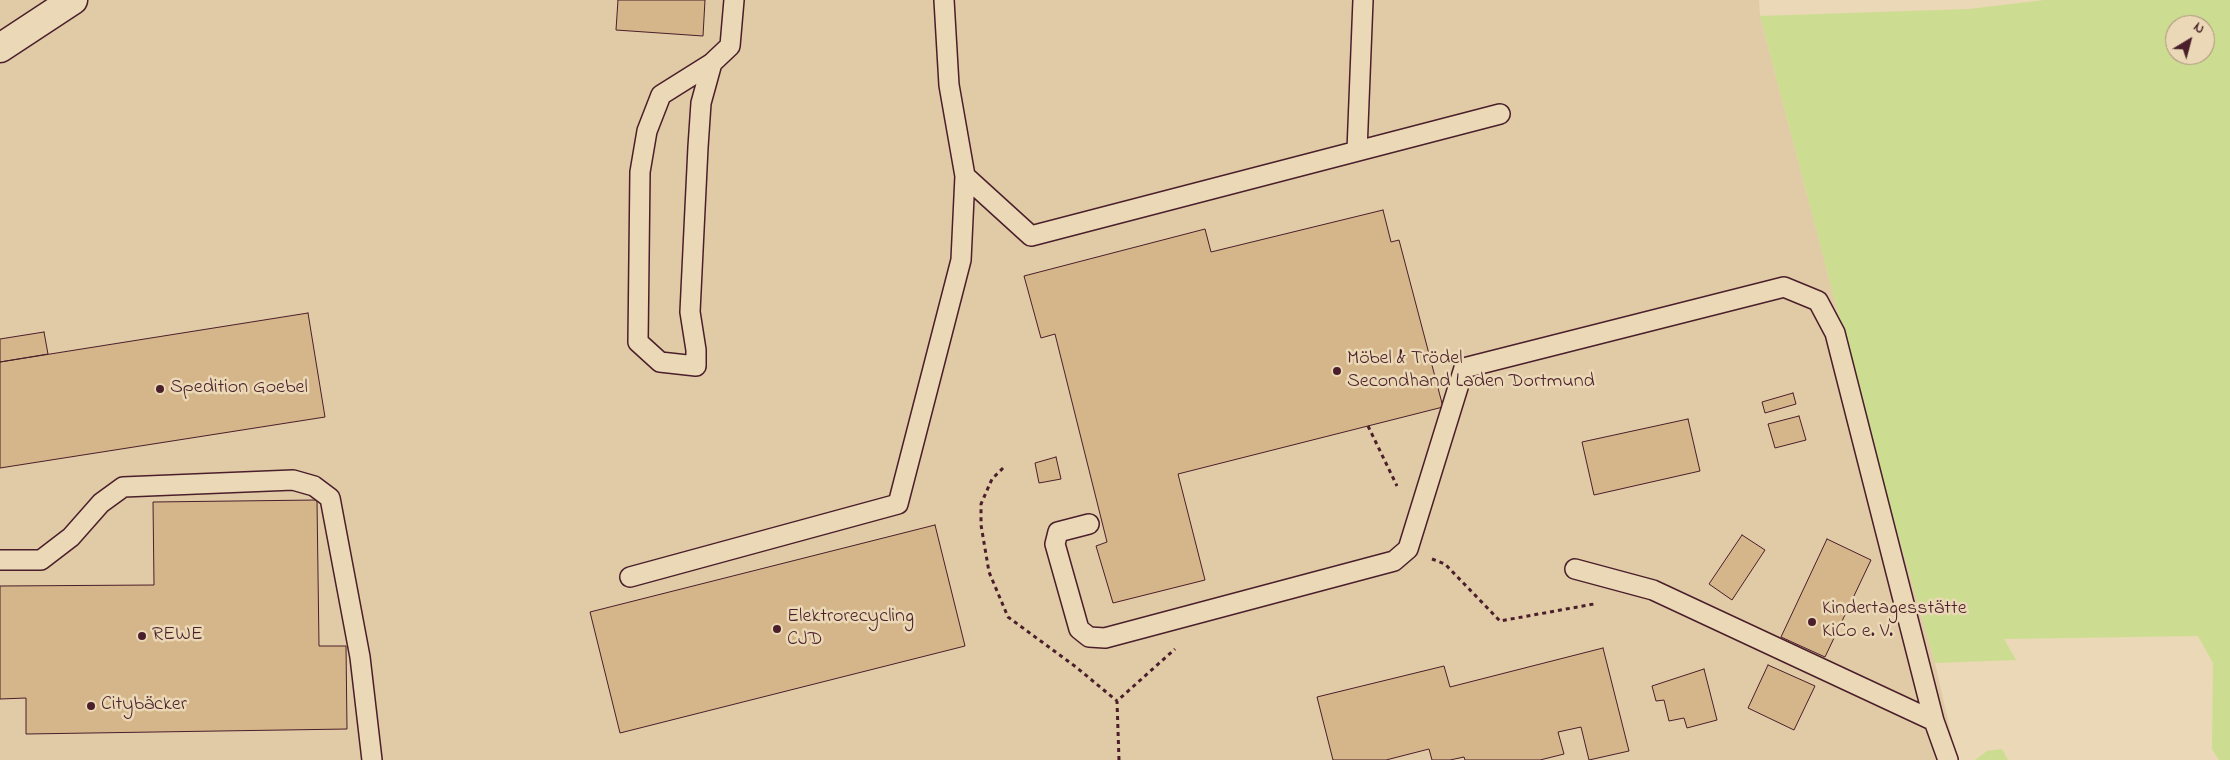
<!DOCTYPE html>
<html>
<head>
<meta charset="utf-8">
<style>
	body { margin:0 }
	#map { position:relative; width:2230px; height:760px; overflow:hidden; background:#ebd8b6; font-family:"Indie Flower",sans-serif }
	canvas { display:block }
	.north { position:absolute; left:2165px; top:15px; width:50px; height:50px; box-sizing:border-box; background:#ebd8b6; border:1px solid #ab8e7e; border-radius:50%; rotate:37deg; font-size:14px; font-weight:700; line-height:20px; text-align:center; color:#4a1f2b }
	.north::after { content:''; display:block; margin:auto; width:18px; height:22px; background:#4a1f2b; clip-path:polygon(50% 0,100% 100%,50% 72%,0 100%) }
</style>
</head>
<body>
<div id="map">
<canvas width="2230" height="760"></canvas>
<div class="north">N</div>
</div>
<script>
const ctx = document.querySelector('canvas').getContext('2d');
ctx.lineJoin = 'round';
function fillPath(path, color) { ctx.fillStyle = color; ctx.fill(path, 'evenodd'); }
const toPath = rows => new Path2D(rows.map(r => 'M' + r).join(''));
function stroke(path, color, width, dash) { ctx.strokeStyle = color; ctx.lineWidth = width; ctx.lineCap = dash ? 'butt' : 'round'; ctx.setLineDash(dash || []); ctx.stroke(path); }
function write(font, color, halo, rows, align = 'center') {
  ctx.font = font + ' "Indie Flower",sans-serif'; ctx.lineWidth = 5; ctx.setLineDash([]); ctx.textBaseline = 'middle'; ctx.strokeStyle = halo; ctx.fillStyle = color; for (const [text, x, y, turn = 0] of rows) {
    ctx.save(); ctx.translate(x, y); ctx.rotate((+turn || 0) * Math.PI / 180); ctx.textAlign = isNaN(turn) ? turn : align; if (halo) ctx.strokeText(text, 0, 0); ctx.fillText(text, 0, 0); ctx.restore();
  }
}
fillPath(toPath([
	[0,0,1759,0,1760,16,1877,461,1935,663,1957,760,0,760]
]), '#e1caa6');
fillPath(toPath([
	[2044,0,2230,0,2230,760,2219,760,2212,749,2213,663,2198,636,2004,639,2016,660,1935,663,1877,461,1760,16,1969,9],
	[2175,25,2205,25,2205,55,2175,55],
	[2002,749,2008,760,1975,760,1987,751]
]), '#ccdd91');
const building = toPath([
	[618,0,705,0,703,36,616,30,618,0],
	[1383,210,1391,242,1399,240,1443,407,1178,474,1205,580,1113,603,1096,546,1107,542,1055,334,1041,338,1024,276,1205,229,1211,252,1383,210],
	[308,313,325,417,0,468,0,362,308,313],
	[44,332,48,354,0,362,0,339,44,332],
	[1793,393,1796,404,1765,413,1762,402,1793,393],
	[1799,416,1806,440,1775,448,1768,424,1799,416],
	[1688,419,1700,471,1594,495,1582,442,1688,419],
	[1056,457,1061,479,1039,483,1035,463,1056,457],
	[317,500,319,646,346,646,347,729,26,734,26,698,0,699,0,586,154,585,153,502,317,500],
	[935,525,965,646,620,733,590,612,935,525],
	[1742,535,1765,550,1732,600,1709,584,1742,535],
	[1827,539,1871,560,1825,657,1781,637,1827,539],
	[1603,648,1629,751,1589,760,1581,727,1558,732,1564,754,1540,760,1465,760,1464,757,1450,760,1432,760,1429,749,1386,760,1333,760,1317,697,1444,666,1450,687,1603,648],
	[1768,665,1815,686,1794,730,1748,708,1768,665],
	[1704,669,1717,720,1687,728,1684,718,1669,721,1664,700,1656,701,1652,686,1704,669]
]);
fillPath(building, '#d5b68a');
stroke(building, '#4a1f2b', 1);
const service = toPath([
	[944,0,949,85,965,176,1031,236,1500,114],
	[712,63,701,103,698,147,690,312,696,350,696,366,660,362,638,342,640,172,647,131,661,95,712,63,730,46,734,0],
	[1357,151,1363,0],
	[1089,524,1058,532,1055,544,1079,629,1089,637,1105,638,1394,561,1408,549,1464,368,1784,287,1818,301,1835,333,1934,721],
	[0,560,41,560,71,537,101,503,123,487,293,480,314,486,330,498,360,657,372,760],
	[1575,569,1653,590,1934,721,1948,760],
	[630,577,898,504,961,260,965,176]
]);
const minor = toPath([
	[0,48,73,0]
]);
stroke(service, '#4a1f2b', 22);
stroke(minor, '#4a1f2b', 31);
stroke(toPath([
	[1368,426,1397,486],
	[1003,468,992,479,981,504,981,525,989,572,1008,617,1076,667,1117,701],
	[1432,559,1445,564,1500,621,1594,604],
	[1119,760,1117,701,1175,649]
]), '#4a1f2b', 3, [4, 4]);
stroke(service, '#ebd8b6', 19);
stroke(minor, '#ebd8b6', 28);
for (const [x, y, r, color] of [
	[1337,371,5,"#4a1f2b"],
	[160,389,5,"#4a1f2b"],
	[1812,622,5,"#4a1f2b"],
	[777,629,5,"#4a1f2b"],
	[142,636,5,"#4a1f2b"],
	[91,706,5,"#4a1f2b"]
]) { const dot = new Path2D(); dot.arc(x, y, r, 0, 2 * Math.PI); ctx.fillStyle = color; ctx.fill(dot); stroke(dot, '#ebd8b6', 2); }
write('20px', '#4a1f2b', '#ebd8b6', [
	["Möbel & Trödel",1347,360],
	["Secondhand Laden Dortmund",1347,383],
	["Spedition Goebel",170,389],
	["Kindertagesstätte",1822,610],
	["KiCo e. V.",1822,633],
	["Elektrorecycling",787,618],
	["CJD",787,641],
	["REWE",152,636],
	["Citybäcker",101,706]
], 'left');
</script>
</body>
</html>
